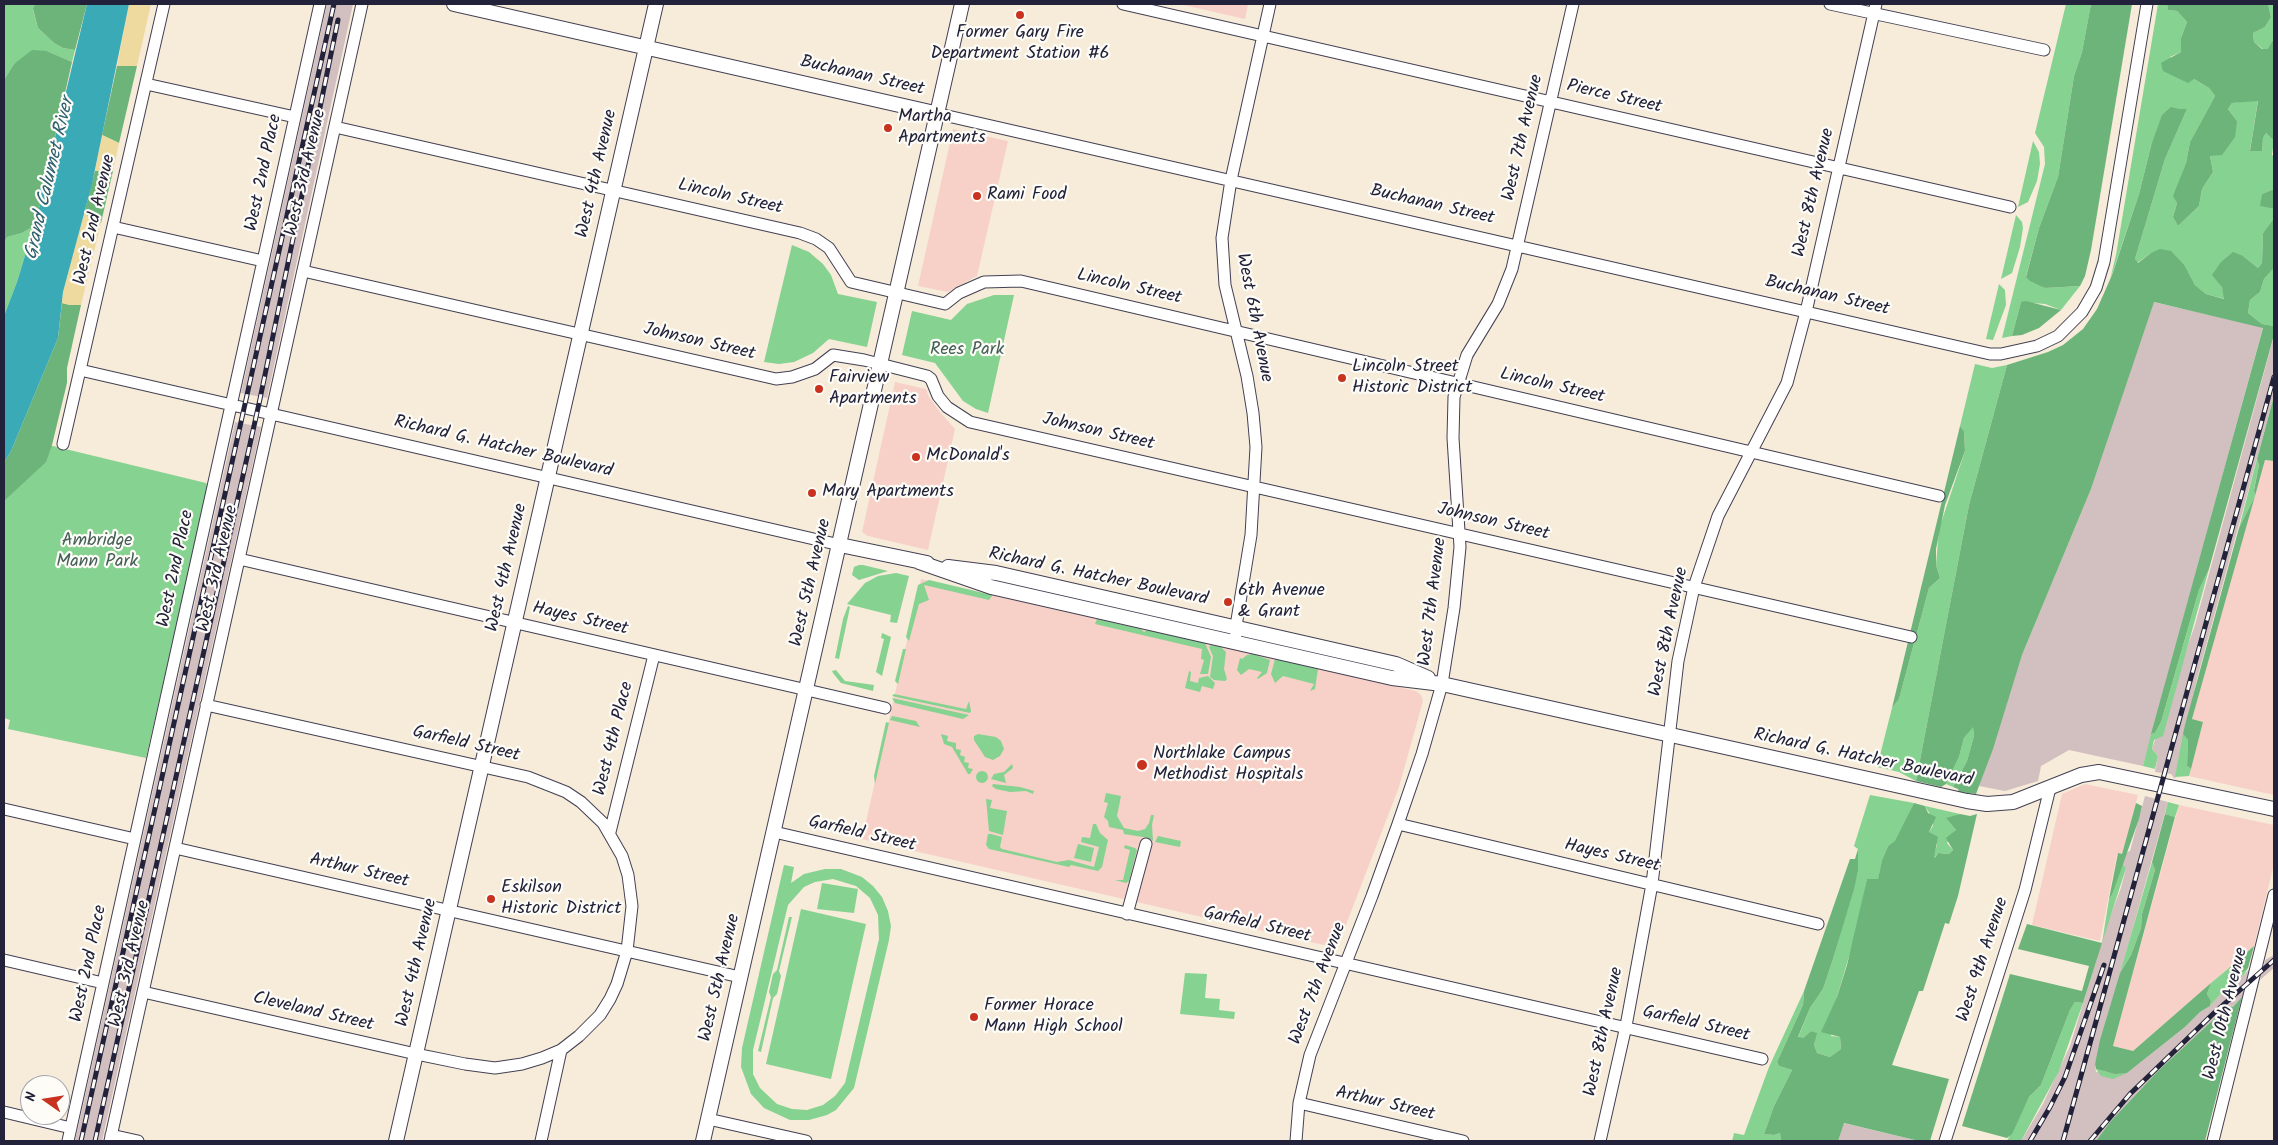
<!DOCTYPE html>
<html>
<head>
<meta charset="utf-8">
<style>
	body { margin:0 }
	#map { position:relative; width:2278px; height:1145px; overflow:hidden; background:#f7ebd9; font-family:Kalam,sans-serif }
	canvas { display:block }
	.frame { position:absolute; inset:0; border:5px solid #22223b; pointer-events:none }
	.north { position:absolute; left:20px; top:1075px; width:50px; height:50px; box-sizing:border-box; background:#fdfcf7; border:1px solid #a5a5ac; border-radius:50%; rotate:283deg; font-size:14px; font-weight:700; line-height:20px; text-align:center; color:#22223b }
	.north::after { content:''; display:block; margin:auto; width:18px; height:22px; background:#c8321e; clip-path:polygon(50% 0,100% 100%,50% 72%,0 100%) }
</style>
</head>
<body>
<div id="map">
<canvas width="2278" height="1145"></canvas>
<div class="frame"></div>
<div class="north">N</div>
</div>
<script>
const ctx = document.querySelector('canvas').getContext('2d');
ctx.lineJoin = 'round';
function fillPath(path, color) { ctx.fillStyle = color; ctx.fill(path, 'evenodd'); }
const toPath = rows => new Path2D(rows.map(r => 'M' + r).join(''));
function stroke(path, color, width, dash) { ctx.strokeStyle = color; ctx.lineWidth = width; ctx.lineCap = dash ? 'butt' : 'round'; ctx.setLineDash(dash || []); ctx.stroke(path); }
function write(font, color, halo, rows, align = 'center') {
  ctx.font = font + ' Kalam,sans-serif'; ctx.lineWidth = 4.5; ctx.setLineDash([]); ctx.textBaseline = 'middle'; ctx.strokeStyle = halo; ctx.fillStyle = color; for (const [text, x, y, turn = 0] of rows) {
    ctx.save(); ctx.translate(x, y); ctx.rotate((+turn || 0) * Math.PI / 180); ctx.textAlign = isNaN(turn) ? turn : align; if (halo) ctx.strokeText(text, 0, 0); ctx.fillText(text, 0, 0); ctx.restore();
  }
}
fillPath(toPath([
	[1179,4,1248,4,1245,19],
	[953,129,1008,141,977,276,948,292,918,286],
	[895,382,926,389,929,397,940,412,955,429,928,550,868,536,862,532],
	[2265,460,2274,461,2274,795,2189,776,2203,722,2192,719],
	[921,579,1416,691,1421,695,1423,701,1399,787,1337,948,862,839],
	[2085,784,2138,795,2122,854,2117,854,2100,941,2032,925,2062,794],
	[2179,805,2274,825,2274,864,2254,946,2133,1051,2113,1046]
]), '#f7d1c8');
fillPath(toPath([
	[327,4,353,4,267,398,241,393],
	[2153,302,2263,327,2143,766,2069,750,2041,766,2038,781,2005,791,1979,786,2022,655,2091,489],
	[2274,336,2274,396,2197,679,2175,779,2171,774,2155,772,2158,756,2152,749,2195,625],
	[235,422,261,427,102,1141,75,1141],
	[2145,796,2168,802,2095,1064,2096,1072,2127,1073,2185,1027,2200,1012,2210,1006,2235,978,2244,975,2251,967,2244,996,2233,1007,2228,1006,2158,1071,2110,1122,2096,1141,2021,1141,2043,1104,2070,1046,2108,922,2121,888,2126,868,2122,863,2125,853,2130,851],
	[2274,955,2274,968,2260,980,2265,960],
	[1843,1123,1919,1141,1838,1141]
]), '#d2bfc0');
fillPath(toPath([
	[4,4,35,4,33,10,38,28,54,43,63,48,75,50,72,62,47,51,14,64,4,80],
	[2066,4,2091,4,2082,52,2074,76,2058,177,2039,228,2026,276,2045,288,2080,286,2061,310,2045,304,2021,302,2012,336,2002,338,2045,164,2044,147,2035,133],
	[2158,4,2167,4,2168,10,2177,11,2187,22,2181,38,2181,52,2170,57,2194,79,2209,88,2215,96,2190,142,2186,163,2174,196,2177,203,2173,217,2178,226,2199,206,2202,189,2213,172,2210,156,2237,121,2228,109,2232,103,2258,100,2250,150,2262,151,2263,138,2266,133,2274,141,2272,155,2274,156,2274,189,2262,194,2261,206,2274,209,2274,218,2263,233,2262,263,2258,268,2243,256,2222,287,2225,299,2206,294,2195,285,2185,266,2151,253,2137,263,2135,259,2165,159,2187,109,2179,109,2151,146,2139,194,2110,280,2116,255],
	[2268,4,2274,4,2274,37,2269,49,2263,49,2254,42,2253,33,2265,27,2271,17],
	[2033,141,2039,152,2040,164,2037,181,2028,202,2018,207],
	[2016,215,2022,222,2023,228,2020,247,2012,273,2001,279],
	[34,226,17,282,4,316,4,243,7,237,22,233],
	[792,245,809,252,823,264,831,275,838,294,877,302,867,347,829,339,813,353,794,362,779,364,764,362],
	[2274,268,2274,326,2262,324,2248,313,2250,300,2260,292,2264,279],
	[1999,284,2005,290,2006,305,1993,340,1986,339],
	[994,295,1014,295,988,413,976,409,963,401,935,363,902,355,912,311,951,320,967,304],
	[1975,364,1992,368,2007,365,1969,505,1916,781,1899,772,1877,767,1892,708,1899,699,1929,588,1940,578,1936,565,1939,529,1965,451,1964,431,1960,426],
	[24,439,206,483,208,487,146,758,8,729,10,720,4,718,4,492],
	[2257,459,2259,465,2254,489,2255,496,2239,528],
	[859,565,863,565,888,571,859,580,852,575,854,567],
	[2209,569,2163,736,2154,740,2152,749,2158,756,2155,769,2143,766,2151,734,2155,733,2161,722,2199,590],
	[896,573,909,576,897,623,890,622,891,615,847,604,865,583,878,576],
	[929,580,992,595,992,596,989,600,924,585,929,600,919,604,909,641,906,637,918,585],
	[848,606,850,607,839,659,835,658,843,619],
	[1097,619,1141,629,1144,632,1147,630,1205,643,1211,657,1208,674,1200,674,1204,660,1201,659,1202,649,1095,624],
	[882,633,891,637,882,676,876,672,884,639,881,638],
	[1211,645,1221,647,1226,652,1224,669,1227,679,1225,681,1214,680,1210,677,1213,656,1209,647],
	[903,649,906,649,898,684,895,681],
	[1253,654,1270,660,1267,673,1258,679,1257,678,1262,672,1249,669,1241,675,1237,670,1240,658,1242,659,1247,655],
	[1275,659,1318,669,1315,689,1310,691,1314,684,1283,676,1275,683,1271,674],
	[836,670,845,681,874,685,873,691,841,683,833,673,832,671],
	[1189,671,1191,672,1190,681,1198,683,1199,678,1208,676,1215,683,1213,689,1202,686,1200,692,1185,688],
	[894,694,966,709,969,701,971,711,970,713,892,696],
	[892,698,969,715,963,719,899,704,895,703],
	[892,716,916,721,920,727,890,720],
	[886,722,889,723,875,784,874,776],
	[1973,726,1974,736,1967,761,1953,787,1946,784,1959,757,1964,738],
	[941,734,948,736,947,741,956,743,956,749,961,750,960,755,965,757,964,762,969,763,968,768,973,769,970,774,968,774,952,747,944,744],
	[978,734,996,737,1001,741,1004,749,1000,756,993,760,985,757,974,740,974,736],
	[2183,734,2188,740,2187,766,2191,769,2189,776,2175,777],
	[1012,764,1013,768,1004,775,1006,783,991,779,994,774,1004,772],
	'976 777a6 6 0 1 1 12 0a6 6 0 1 1-12 0Z',
	[993,784,1020,787,1034,791,1033,794,1026,791,1010,792,996,789,992,786],
	[1106,793,1121,796,1117,816,1124,828,1138,831,1145,829,1149,823,1151,815,1154,815,1152,825,1153,841,1149,838,1124,834,1123,830,1109,827,1108,821,1104,817,1108,803,1104,802],
	[1870,795,1914,803,1896,841,1888,846,1882,860,1878,880,1867,879,1855,936,1837,997,1831,1036,1840,1037,1841,1049,1830,1057,1817,1053,1814,1045,1816,1033,1811,1031,1803,1038,1798,1038,1810,1008,1823,989,1833,959,1858,871,1858,849,1854,846],
	[986,799,992,800,990,808,1007,811,1003,835,989,831],
	[2168,802,2179,805,2175,817,2165,814],
	[1925,806,1960,814,1947,819,1956,830,1947,843,1953,850,1949,854,1940,853,1933,858,1937,845,1934,836,1929,832,1933,826,1931,816],
	[1093,824,1096,824,1100,833,1108,840,1102,867,1098,871,1071,865,1069,867,989,849,986,845,988,834,991,834,1002,837,1000,847,1002,849,1057,862,1069,860,1094,867,1099,847,1081,842,1082,837,1090,838],
	[1158,836,1181,841,1180,847,1155,842],
	[1078,844,1094,848,1091,862,1074,858],
	[1125,845,1135,848,1137,850,1129,881,1126,883,1115,880,1123,880,1130,850,1124,848],
	[2152,862,2155,870,2142,914,2141,928,2131,955,2120,973],
	[2122,863,2126,868,2102,943,2109,899,2112,895],
	[784,865,794,867,791,883,804,874,825,869,841,869,862,877,873,886,882,897,888,911,891,926,889,940,854,1088,836,1110,827,1115,809,1120,790,1120,764,1108,751,1094,741,1067,742,1048],
	[833,879,856,886,870,898,878,915,879,939,845,1083,835,1096,823,1105,807,1110,792,1109,777,1104,760,1088,753,1074,753,1050,788,905,804,887,815,882],
	[822,883,858,889,854,913,817,909],
	[801,909,866,924,831,1079,766,1064],
	[789,917,792,917,779,971,781,976,777,994,773,998,761,1052,758,1051,771,997,769,992,773,974,777,970],
	[2229,968,2231,972,2248,968,2244,975,2235,978,2210,1006,2211,1001,2207,994,2211,983],
	[1185,973,1207,974,1205,998,1220,999,1219,1010,1235,1012,1234,1019,1180,1014],
	[1804,991,1803,1005,1777,1062,1779,1066,1792,1070,1774,1106,1764,1134,1774,1135,1780,1133,1781,1141,1732,1141,1734,1133,1744,1135,1769,1067],
	[2075,1002,2083,1003,2059,1071,2021,1141,2007,1141,2029,1097,2041,1085,2070,1010],
	[2096,1069,2115,1074,2127,1073,2113,1079,2101,1076]
]), '#86d290');
fillPath(toPath([
	[35,4,87,4,75,50,63,48,54,43,38,28,33,9],
	[2091,4,2132,4,2091,250,2085,276,2080,286,2045,288,2030,281,2026,277,2039,228,2058,177,2074,76,2082,52],
	[2167,4,2268,4,2271,17,2265,27,2253,33,2254,42,2262,49,2268,49,2274,38,2274,141,2266,133,2263,138,2262,151,2250,151,2258,101,2232,103,2228,109,2237,121,2235,137,2222,155,2210,156,2213,172,2202,189,2199,206,2178,226,2173,217,2177,203,2173,196,2186,163,2190,142,2215,96,2209,88,2194,79,2188,83,2163,71,2161,63,2181,52,2181,38,2187,22,2177,11,2168,10],
	[32,50,47,51,72,62,53,146,53,165,46,184,44,188,40,188,41,201,34,226,22,233,7,237,4,243,4,80,14,64],
	[128,64,137,66,119,143,102,135,117,66],
	[2171,107,2179,109,2187,109,2165,159,2135,259,2138,263,2151,253,2160,249,2171,251,2185,266,2195,285,2206,294,2224,299,2222,287,2212,275,2221,262,2233,252,2243,256,2258,268,2262,263,2263,233,2274,218,2274,268,2264,279,2260,292,2250,300,2248,313,2262,324,2274,326,2274,335,2209,569,2199,590,2161,722,2155,733,2151,734,2263,328,2154,302,2091,489,2022,655,1993,749,1976,794,1959,792,1958,789,1953,787,1967,761,1974,736,1973,727,1964,738,1959,757,1946,784,1941,787,1916,781,1969,505,2007,365,2048,352,2063,345,2083,329,2097,309,2112,275,2139,194,2151,146,2162,115],
	[95,171,113,171,101,223,84,214],
	[2274,189,2274,209,2260,206,2262,194],
	[2026,301,2061,310,2039,328,2022,335,2012,336,2021,302],
	[62,303,70,305,81,305,67,368,67,383,52,445,46,462,4,501,4,463,11,451,58,338],
	[2274,396,2274,461,2265,460,2255,496,2192,719,2203,722,2191,769,2187,766,2188,740,2183,734,2185,725,2239,528,2255,496,2254,490,2259,465,2257,459],
	[1960,426,1964,431,1965,451,1945,505,1936,549,1936,565,1940,578,1929,588,1899,699,1892,708],
	[1914,803,1925,806,1928,813,1936,817,1929,832,1938,837,1934,858,1939,853,1949,854,1953,850,1946,838,1956,830,1946,818,1960,814,1970,816,1977,814,1958,896,1949,924,1945,923,1923,991,1919,991,1892,1065,1949,1079,1930,1141,1919,1141,1844,1123,1838,1141,1781,1141,1780,1133,1774,1135,1764,1134,1774,1106,1792,1070,1779,1066,1777,1062,1803,1005,1804,991,1850,859,1855,859,1858,849,1858,871,1854,889,1833,959,1823,989,1810,1008,1798,1037,1803,1038,1811,1031,1817,1033,1814,1045,1817,1053,1830,1057,1841,1049,1840,1037,1821,1032,1837,997,1847,965,1867,879,1878,879,1882,860,1888,846,1895,841],
	[2136,803,2142,806,2139,819,2112,895,2109,899,2118,853,2122,854],
	[2165,814,2175,817,2113,1046,2133,1051,2211,983,2207,994,2211,1001,2210,1006,2200,1012,2185,1027,2127,1073,2115,1074,2096,1069,2095,1064,2100,1040,2120,973,2131,955,2141,928,2142,914,2155,870,2152,862],
	[2027,924,2102,943,2083,1003,2075,1002,2070,1010,2041,1085,2029,1097,2012,1134,2007,1138,1962,1126,2010,974,2082,991,2089,966,2018,949],
	[2254,946,2248,968,2241,973,2235,974,2231,972,2229,968],
	[2242,997,2205,1141,2096,1141,2110,1122,2158,1071,2228,1006,2233,1007]
]), '#6cb47a');
fillPath(toPath([
	[129,4,151,4,137,66,117,66],
	[102,135,119,143,113,171,95,171],
	[84,214,101,223,81,305,70,305,62,303,63,292]
]), '#eeda9e');
fillPath(toPath([
	[87,4,129,4,92,184,63,292,58,338,11,451,4,463,4,316,17,282,34,226,41,201,40,188,44,188,46,184,53,165,53,146]
]), '#3aaab6');
const minor = toPath([
	[1123,4,2010,207],
	[1830,4,2044,50],
	[146,84,295,117],
	[939,114,1990,354,2001,354,2037,346,2058,336,2082,312,2096,288,2104,262,2147,4],
	[335,127,800,233,816,239,829,248,851,282,945,304,959,293,984,282,1021,281,1939,496],
	[113,227,263,261],
	[303,271,776,379,792,377,815,369,833,355,864,360,927,376,931,379,938,396,947,407,970,422,1911,637],
	[80,370,840,545],
	[63,444,164,4],
	[239,559,885,708],
	[1235,643,1237,620,1251,535,1256,447,1253,413,1247,376,1225,285,1222,238,1231,180,1270,4],
	[4,809,135,839],
	[1398,824,1818,924],
	[610,832,654,655],
	[774,832,1762,1059],
	[175,848,740,977],
	[1127,914,1146,844],
	[4,960,103,983],
	[143,992,416,1054,465,1064,495,1068,522,1064,542,1058,561,1050,579,1036,600,1015,610,999,617,984,627,951,632,906,628,875,622,856,603,823,581,802,566,792,528,777,206,705],
	[1299,1103,1463,1141],
	[4,1112,71,1128],
	[708,1119,806,1141],
	[111,1135,138,1141],
	[68,1141,320,4],
	[110,1141,362,4],
	[541,1141,561,1050],
	[1296,1141,1299,1103,1310,1055,1372,896,1398,824,1422,754,1442,684,1454,608,1460,547,1453,438,1454,397,1467,355,1498,304,1512,269,1573,4],
	[1600,1141,1626,1026,1652,884,1678,661,1694,587,1718,516,1787,383,1806,312,1876,4],
	[1945,1141,2025,890,2050,788],
	[2213,1141,2274,895]
]);
const major = toPath([
	[454,4,939,114],
	[840,545,927,563],
	[919,562,991,587,1326,663,1392,678,1442,684,1967,801,1987,804,2013,802,2081,775,2099,772,2274,809],
	[948,567,996,573,1396,664,1428,678],
	[396,1141,656,4],
	[703,1141,962,4]
]);
stroke(minor, '#424053', 13);
stroke(major, '#424053', 16);
stroke(minor, '#fff', 11);
stroke(major, '#fff', 14);
const rail = toPath([
	[81,1141,334,4],
	[95,1141,260,399,338,20],
	[2030,1141,2050,1107,2065,1077,2104,965],
	[2063,1141,2274,377],
	[2090,1141,2130,1094,2214,1013,2274,960]
]);
stroke(rail, '#22223b', 5);
stroke(rail, '#fdfcf7', 3, [9]);
for (const [x, y, r, color] of [
	[1020,15,5,"#c8321e"],
	[888,128,5,"#c8321e"],
	[977,196,5,"#c8321e"],
	[1342,378,5,"#c8321e"],
	[819,389,5,"#c8321e"],
	[916,457,5,"#c8321e"],
	[812,493,5,"#c8321e"],
	[1228,602,5,"#c8321e"],
	[1142,765,6,"#c8321e"],
	[491,899,5,"#c8321e"],
	[974,1017,5,"#c8321e"]
]) { const dot = new Path2D(); dot.arc(x, y, r, 0, 2 * Math.PI); ctx.fillStyle = color; ctx.fill(dot); stroke(dot, '#fdfcf7', 2); }
write('18px', '#22223b', '#fdfcf7', [
	["Former Gary Fire",1020,34,"center"],
	["Department Station #6",1020,55,"center"],
	["Martha",898,118],
	["Apartments",898,139],
	["Rami Food",987,196],
	["Lincoln Street",1352,368],
	["Historic District",1352,389],
	["Fairview",829,379],
	["Apartments",829,400],
	["McDonald's",926,457],
	["Mary Apartments",822,493],
	["6th Avenue",1238,592],
	["& Grant",1238,613],
	["Northlake Campus",1153,755],
	["Methodist Hospitals",1153,776],
	["Eskilson",501,889],
	["Historic District",501,910],
	["Former Horace",984,1007],
	["Mann High School",984,1028]
], 'left');
write('18px', '#22223b', '#fdfcf7', [
	["Buchanan Street",862,77,13],
	["Pierce Street",1614,98,13],
	["West 7th Avenue",1524,138,-77],
	["West 2nd Place",265,173,-78],
	["West 3rd Avenue",307,173,-77],
	["West 4th Avenue",598,174,-77],
	["West 8th Avenue",1815,193,-77],
	["Lincoln Street",730,198,13],
	["Buchanan Street",1432,206,13],
	["West 2nd Avenue",96,220,-77],
	["Lincoln Street",1129,288,13],
	["Buchanan Street",1827,297,13],
	["West 6th Avenue",1253,318,79],
	["Johnson Street",699,343,13],
	["Lincoln Street",1552,387,13],
	["Johnson Street",1098,433,13],
	["Richard G. Hatcher Boulevard",503,448,13],
	["Johnson Street",1493,523,13],
	["West 4th Avenue",508,568,-77],
	["West 2nd Place",177,569,-78],
	["West 3rd Avenue",219,569,-77],
	["Richard G. Hatcher Boulevard",1098,578,12],
	["West 5th Avenue",812,583,-77],
	["West 7th Avenue",1434,602,-83],
	["Hayes Street",580,620,13],
	["West 8th Avenue",1670,632,-78],
	["West 4th Place",615,739,-76],
	["Garfield Street",466,745,13],
	["Richard G. Hatcher Boulevard",1863,759,12],
	["Garfield Street",862,835,13],
	["Hayes Street",1612,857,13],
	["Arthur Street",359,872,13],
	["Garfield Street",1257,926,13],
	["West 9th Avenue",1984,960,-72],
	["West 4th Avenue",418,963,-77],
	["West 2nd Place",90,964,-78],
	["West 3rd Avenue",131,964,-77],
	["West 5th Avenue",721,978,-77],
	["West 7th Avenue",1319,984,-69],
	["Cleveland Street",313,1013,13],
	["West 10th Avenue",2227,1014,-76],
	["Garfield Street",1696,1025,13],
	["West 8th Avenue",1605,1032,-78],
	["Arthur Street",1385,1105,13]
]);
write('18px', '#456059', '#fdfcf7', [
	["Rees Park",967,351],
	["Ambridge",97,542],
	["Mann Park",97,563]
]);
write('italic 19px', '#2d5f72', '#fdfcf7', [
	["Grand Calumet River",51,179,-77]
]);
</script>
</body>
</html>
